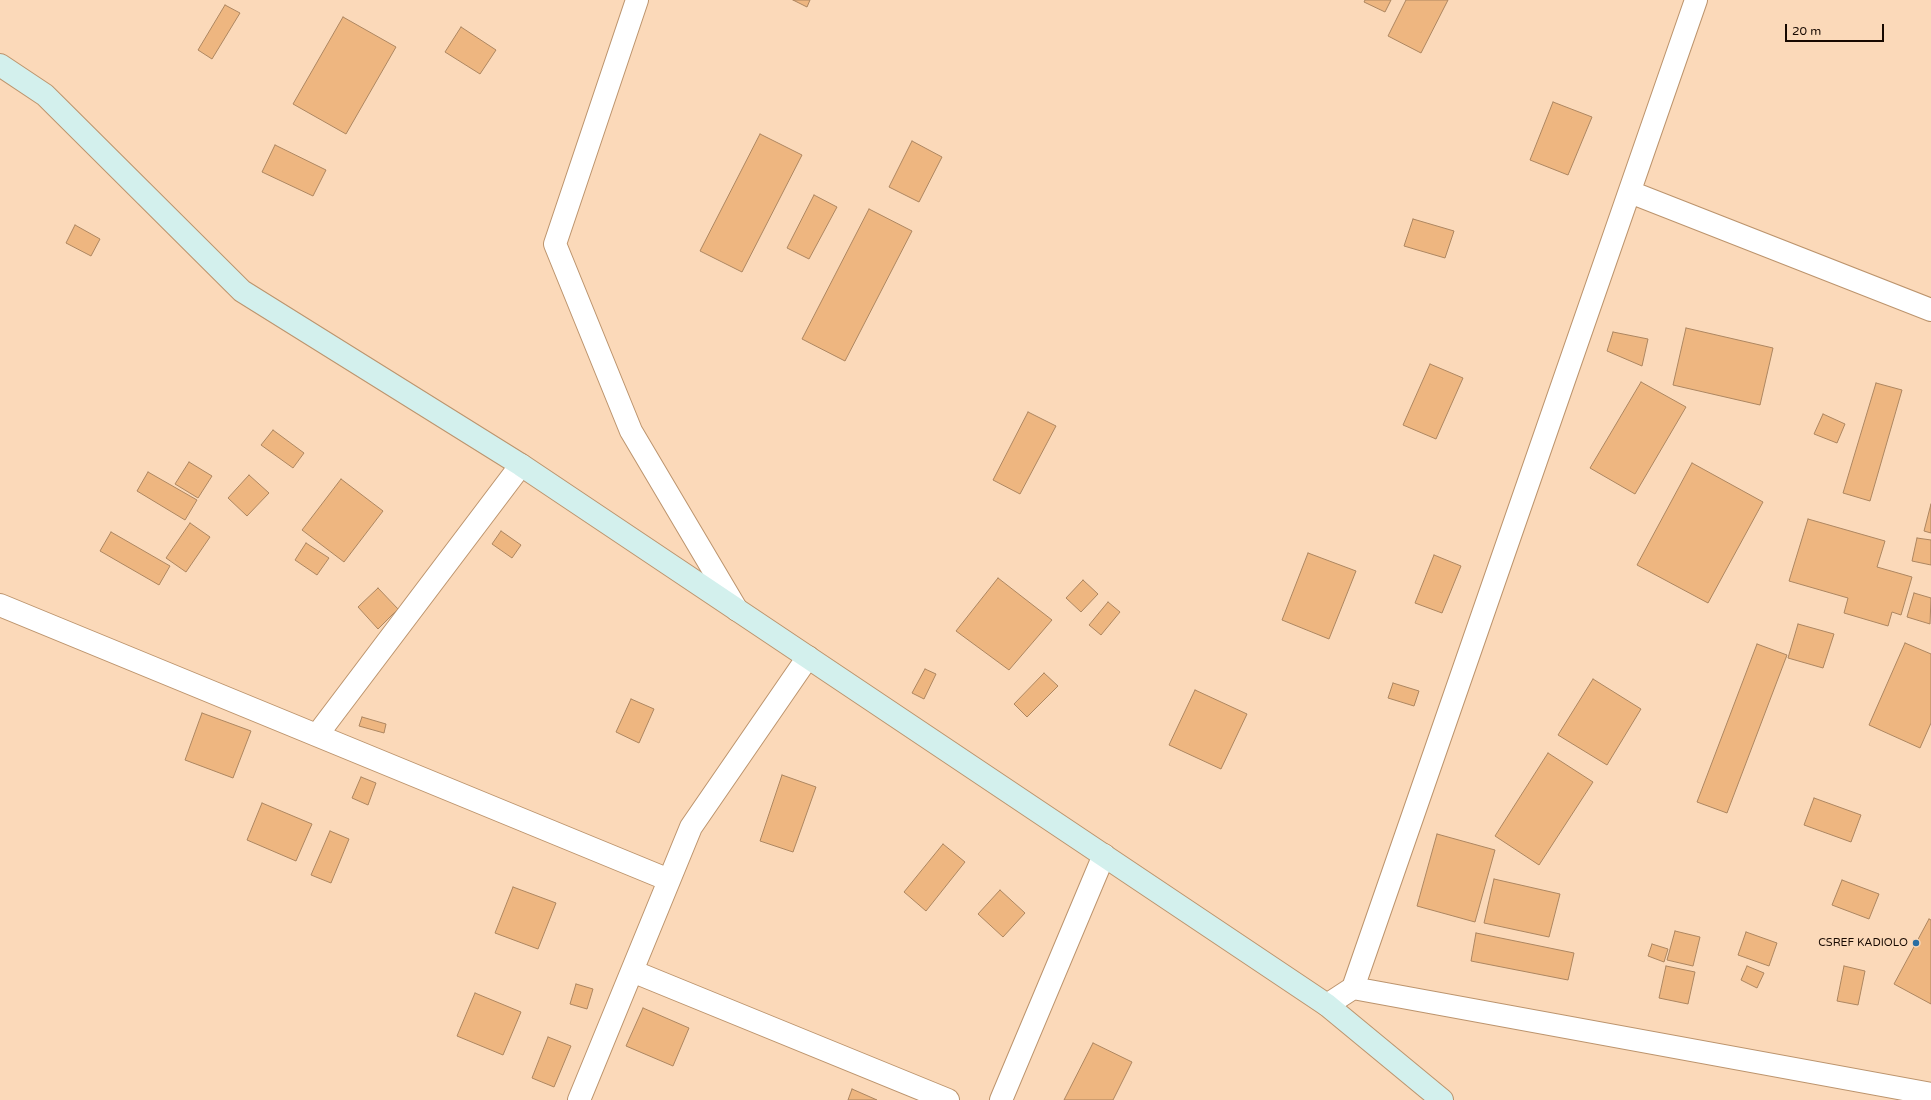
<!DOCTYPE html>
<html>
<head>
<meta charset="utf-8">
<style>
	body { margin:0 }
	#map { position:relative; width:1931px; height:1100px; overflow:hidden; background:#fbd9b9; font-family:"Varela Round",sans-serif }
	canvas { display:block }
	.scale { position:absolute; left:1785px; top:24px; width:99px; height:18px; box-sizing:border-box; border:2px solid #170900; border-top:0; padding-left:5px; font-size:12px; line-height:14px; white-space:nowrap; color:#170900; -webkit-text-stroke:3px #fbd9b9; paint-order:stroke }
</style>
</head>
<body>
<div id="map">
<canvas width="1931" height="1100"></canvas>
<div class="scale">20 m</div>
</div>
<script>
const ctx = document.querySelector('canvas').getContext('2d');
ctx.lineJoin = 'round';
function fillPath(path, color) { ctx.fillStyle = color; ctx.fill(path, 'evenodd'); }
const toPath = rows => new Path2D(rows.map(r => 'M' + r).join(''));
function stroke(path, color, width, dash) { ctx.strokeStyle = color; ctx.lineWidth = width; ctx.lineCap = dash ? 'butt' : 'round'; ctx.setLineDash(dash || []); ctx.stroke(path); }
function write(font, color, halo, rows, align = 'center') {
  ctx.font = font + ' "Varela Round",sans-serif'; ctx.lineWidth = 3.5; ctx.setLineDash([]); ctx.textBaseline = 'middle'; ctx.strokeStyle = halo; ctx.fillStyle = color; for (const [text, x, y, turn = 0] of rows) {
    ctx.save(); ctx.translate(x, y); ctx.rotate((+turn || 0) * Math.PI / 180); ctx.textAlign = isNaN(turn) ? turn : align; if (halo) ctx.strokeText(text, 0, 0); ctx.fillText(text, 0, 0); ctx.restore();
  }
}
const building = toPath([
	[793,0,810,0,807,7,793,0],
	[1365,0,1391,0,1385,12,1364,2,1365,0],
	[1406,0,1448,0,1421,53,1388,36,1406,0],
	[225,5,240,13,212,59,198,50,225,5],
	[343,17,396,47,346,134,293,104,343,17],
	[461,27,496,50,480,74,445,52,461,27],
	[1553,102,1592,117,1568,175,1530,160,1553,102],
	[760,134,802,155,742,272,700,251,760,134],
	[912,141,942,157,919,202,889,187,912,141],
	[275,145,326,170,313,196,262,172,275,145],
	[814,195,837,207,809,259,787,248,814,195],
	[869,209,912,231,845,361,802,339,869,209],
	[1413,219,1454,231,1445,258,1404,246,1413,219],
	[75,225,100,239,91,256,66,243,75,225],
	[1686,328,1773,348,1760,405,1673,385,1686,328],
	[1613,332,1648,339,1642,366,1607,351,1613,332],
	[1430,364,1463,378,1436,439,1403,425,1430,364],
	[1641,382,1686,407,1635,494,1590,468,1641,382],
	[1876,383,1902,390,1870,501,1843,493,1876,383],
	[1028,412,1056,426,1020,494,993,480,1028,412],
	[1823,414,1845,424,1837,443,1814,434,1823,414],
	[273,430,304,453,293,468,261,445,273,430],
	[189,462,212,476,198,498,175,484,189,462],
	[1692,463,1763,502,1708,603,1637,565,1692,463],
	[148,472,197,500,185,520,137,491,148,472],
	[249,475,269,493,247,516,228,498,249,475],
	[341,479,383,511,344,562,302,530,341,479],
	[1931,504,1931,533,1924,531,1931,504],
	[1808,519,1885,541,1877,567,1912,577,1901,615,1892,612,1888,626,1844,613,1848,598,1789,581,1808,519],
	[190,523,210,537,186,572,166,558,190,523],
	[501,531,521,545,512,558,492,544,501,531],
	[111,532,170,566,159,585,100,551,111,532],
	[1917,538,1931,540,1931,565,1912,561,1917,538],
	[306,543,329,558,317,575,295,560,306,543],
	[1308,553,1356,571,1329,639,1282,620,1308,553],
	[1434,555,1461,566,1442,613,1415,603,1434,555],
	[998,578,1052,620,1009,670,956,631,998,578],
	[1083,580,1098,594,1081,612,1066,598,1083,580],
	[378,588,398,609,378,629,358,607,378,588],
	[1914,593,1931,598,1930,624,1907,617,1914,593],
	[1108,602,1120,612,1101,635,1089,625,1108,602],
	[1798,624,1834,634,1823,668,1788,658,1798,624],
	[1905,643,1931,654,1931,723,1920,748,1869,725,1905,643],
	[1757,644,1787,655,1727,813,1697,802,1757,644],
	[925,669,936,674,924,699,912,693,925,669],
	[1044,673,1058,686,1027,717,1014,704,1044,673],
	[1593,679,1641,709,1607,765,1558,735,1593,679],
	[1393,683,1419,691,1414,706,1388,698,1393,683],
	[1195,690,1247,714,1221,769,1169,745,1195,690],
	[631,699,654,709,639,743,616,732,631,699],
	[202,713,251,731,233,778,185,760,202,713],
	[362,717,386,724,384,733,359,726,362,717],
	[1548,753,1593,782,1539,865,1495,836,1548,753],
	[782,775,816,787,793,852,760,841,782,775],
	[361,777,376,783,368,805,352,798,361,777],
	[1814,798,1861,815,1851,842,1804,825,1814,798],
	[262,803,312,824,296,861,247,840,262,803],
	[330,831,349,839,331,883,311,875,330,831],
	[1437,834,1495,850,1475,922,1417,906,1437,834],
	[943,844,965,862,926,911,904,892,943,844],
	[1494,879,1560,894,1549,937,1484,923,1494,879],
	[1842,880,1879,894,1869,919,1832,905,1842,880],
	[513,887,556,903,538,949,495,933,513,887],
	[1000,890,1025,913,1003,937,978,914,1000,890],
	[1929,919,1931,920,1931,1004,1894,984,1929,919],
	[1675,931,1700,937,1693,966,1667,960,1675,931],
	[1746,932,1777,943,1769,966,1738,955,1746,932],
	[1476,933,1574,953,1568,980,1471,961,1476,933],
	[1652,944,1668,949,1664,962,1648,956,1652,944],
	[1666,966,1695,972,1688,1004,1659,998,1666,966],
	[1747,966,1764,973,1757,988,1741,980,1747,966],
	[1844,966,1865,971,1858,1005,1837,1001,1844,966],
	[576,984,593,989,587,1009,570,1004,576,984],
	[475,993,521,1012,503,1055,457,1036,475,993],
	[643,1008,689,1028,673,1066,626,1046,643,1008],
	[548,1037,571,1046,554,1087,532,1078,548,1037],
	[1093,1043,1132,1062,1113,1100,1064,1100,1093,1043],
	[852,1089,877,1100,848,1100,852,1089]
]);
fillPath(building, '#eeb680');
stroke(building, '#ad8660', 1);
const street = toPath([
	[637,0,555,244,631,431,737,610],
	[1630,192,1931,310],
	[0,605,669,880],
	[317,735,521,465],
	[632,971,948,1100],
	[1353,988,1931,1094],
	[1327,1005,1353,988,1696,0],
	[579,1100,691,827,808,657],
	[1001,1100,1104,855]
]);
const secondary = toPath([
	[0,65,45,95,242,291,521,465,1327,1005,1442,1100]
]);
stroke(street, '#bc946d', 24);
stroke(secondary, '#bc946d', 24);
stroke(street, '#fff', 22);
stroke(secondary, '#d3f0ed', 22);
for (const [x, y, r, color] of [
	[1916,943,4,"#296ea3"]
]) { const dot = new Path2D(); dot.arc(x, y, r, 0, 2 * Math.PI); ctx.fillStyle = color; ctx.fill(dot); stroke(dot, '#fbd9b9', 1.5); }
write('11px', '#170900', '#fbd9b9', [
	["CSREF KADIOLO",1908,943]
], 'right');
</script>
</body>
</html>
